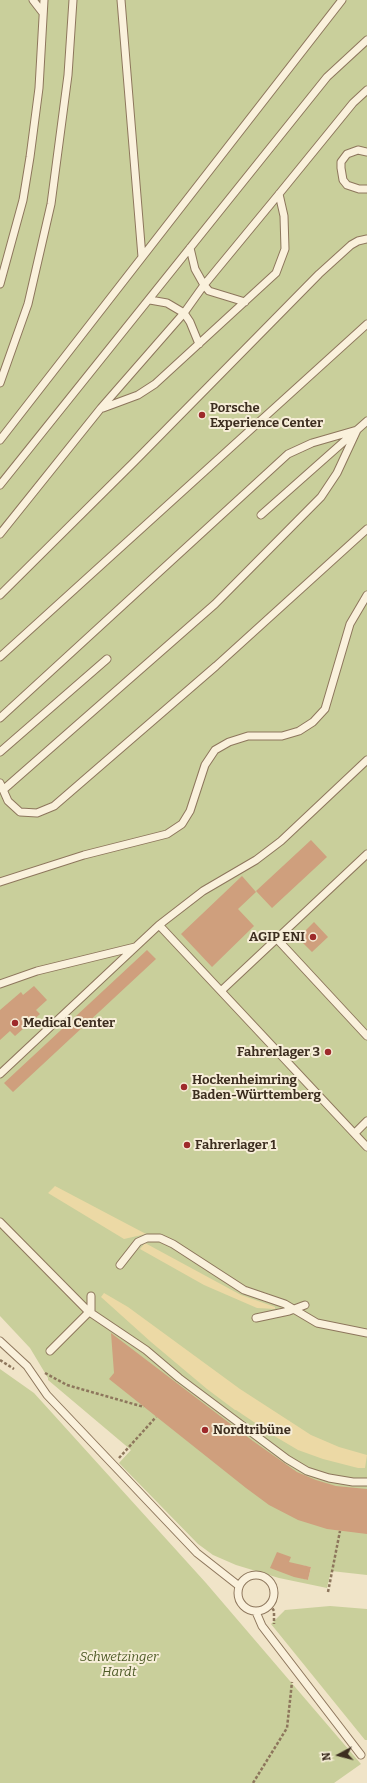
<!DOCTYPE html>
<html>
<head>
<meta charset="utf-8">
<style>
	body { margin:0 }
	#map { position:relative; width:367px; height:1783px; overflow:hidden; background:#f0e4c8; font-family:Bitter,serif }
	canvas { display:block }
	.north { position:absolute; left:319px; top:1735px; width:40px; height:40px; -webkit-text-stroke:3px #f7eed8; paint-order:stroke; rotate:263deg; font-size:11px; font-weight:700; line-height:16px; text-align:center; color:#3d2e20 }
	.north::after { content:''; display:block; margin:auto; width:14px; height:18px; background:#3d2e20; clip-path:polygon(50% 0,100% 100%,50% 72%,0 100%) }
</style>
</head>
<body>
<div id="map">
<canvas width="367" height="1783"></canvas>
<div class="north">N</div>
</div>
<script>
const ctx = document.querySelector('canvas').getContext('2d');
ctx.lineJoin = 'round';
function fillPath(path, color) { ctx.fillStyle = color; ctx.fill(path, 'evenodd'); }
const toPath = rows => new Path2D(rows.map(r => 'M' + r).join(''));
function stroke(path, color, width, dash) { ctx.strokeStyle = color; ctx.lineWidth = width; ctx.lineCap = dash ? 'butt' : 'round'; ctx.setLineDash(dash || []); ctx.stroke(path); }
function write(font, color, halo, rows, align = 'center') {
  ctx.font = font + ' Bitter,serif'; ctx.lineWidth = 4; ctx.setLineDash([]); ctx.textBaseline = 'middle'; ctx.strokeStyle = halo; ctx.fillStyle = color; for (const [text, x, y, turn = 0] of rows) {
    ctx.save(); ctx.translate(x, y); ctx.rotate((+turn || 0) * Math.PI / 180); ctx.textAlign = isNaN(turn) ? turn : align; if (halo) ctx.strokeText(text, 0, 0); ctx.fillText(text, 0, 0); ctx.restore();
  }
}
fillPath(toPath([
	[0,0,367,0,367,1575,331,1571,327,1588,279,1578,236,1565,213,1555,198,1544,119,1463,131,1450,48,1380,48,1378,30,1348,0,1316],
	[300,1565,311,1567,308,1580,271,1568],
	[0,1369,34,1393,206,1583,361,1764,334,1783,0,1783],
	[330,1606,367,1609,367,1740,365,1740,271,1624,285,1610]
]), '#c9cf9b');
fillPath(toPath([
	[55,1186,146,1234,124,1239,48,1193],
	[145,1243,241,1295,275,1307,275,1309,257,1308,204,1285,140,1249],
	[104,1293,128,1307,240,1389,311,1435,339,1447,367,1455,365,1468,358,1468,323,1459,298,1450,276,1437,236,1410,235,1410,207,1389,151,1342,101,1297]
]), '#ecd9a5');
fillPath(toPath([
	[311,840,327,857,272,908,256,891],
	[242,876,256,892,238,909,254,926,212,967,181,934],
	[314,922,328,937,312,952,298,938],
	[147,950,156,959,13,1092,4,1083],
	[34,986,47,1000,36,1010,40,1014,15,1036,10,1031,0,1040,0,1010,21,992,23,995],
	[111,1333,253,1441,297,1472,316,1480,336,1486,367,1489,367,1534,327,1529,298,1520,269,1505,246,1488,109,1379,114,1373],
	[277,1552,291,1557,289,1562,311,1567,308,1580,294,1577,270,1568]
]), '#cf9f7d');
const lane = toPath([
	[33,0,43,13],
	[121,0,142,257],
	[367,152,358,150,347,154,341,162,341,168,343,180,347,185,359,189,367,189],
	[190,248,195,269,204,285,209,291,245,302],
	[0,284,23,200,30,157,39,88,44,0],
	[150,300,167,303,184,313,190,322,199,344],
	[0,383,28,304,51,204,68,75,73,0],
	[103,408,138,395,155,384,276,273,285,249,284,216,279,194],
	[0,440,342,0],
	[0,485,327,77,367,40],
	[261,515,367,421],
	[0,534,101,408,184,313,204,285,279,194,353,103,367,90],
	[0,595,134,462,319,274,351,245,358,241,367,239],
	[0,657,367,324],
	[0,718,288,454,312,443,357,430],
	[0,752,107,659],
	[0,783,8,801,20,812,37,813,54,806,216,666,367,529],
	[3,790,215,604,321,497,337,473,357,430],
	[0,882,84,855,167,834,182,824,190,811,205,765,215,750,229,742,248,736,282,736,299,731,313,722,325,709,350,624,367,595],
	[159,925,203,891,256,860,281,841,367,760],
	[277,939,367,1036],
	[0,984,37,971,135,947],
	[221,991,367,854],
	[0,1074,159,925,367,1147],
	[355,1133,367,1121],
	[0,1222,89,1312],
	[120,1265,138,1242,147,1238,160,1238,173,1244,244,1290,285,1304,317,1323,367,1333],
	[91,1313,91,1296],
	[256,1318,289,1311,305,1305],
	[0,1341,27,1366,47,1395,197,1553,239,1586],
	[50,1351,89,1312,91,1313,146,1350,179,1378,287,1459,307,1471,329,1478,353,1482,367,1482],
	'238 1593a18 18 0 1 1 36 0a18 18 0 1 1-36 0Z',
	[256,1612,262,1626,361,1755]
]);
stroke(lane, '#8d765c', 9);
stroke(toPath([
	[0,1360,14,1369],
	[45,1373,67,1385,144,1407],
	[119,1458,156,1417],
	[328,1592,340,1531],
	[270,1604,274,1611,274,1624],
	[253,1783,287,1728,292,1682]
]), '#8d765c', 2.5, [3, 2]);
stroke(lane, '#faf1dc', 7);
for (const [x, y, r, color] of [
	[202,415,4,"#9e2a2b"],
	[313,937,4,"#9e2a2b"],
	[15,1023,4,"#9e2a2b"],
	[328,1052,4,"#9e2a2b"],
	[184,1087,4,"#9e2a2b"],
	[187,1145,4,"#9e2a2b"],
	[205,1430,4,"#9e2a2b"]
]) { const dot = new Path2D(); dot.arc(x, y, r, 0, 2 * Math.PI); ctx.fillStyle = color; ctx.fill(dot); stroke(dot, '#f7eed8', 1.5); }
write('bold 13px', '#3d2e20', '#f7eed8', [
	["Porsche",210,408],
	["Experience Center",210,423],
	["AGIP ENI",305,937,"right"],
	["Medical Center",23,1023],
	["Fahrerlager 3",320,1052,"right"],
	["Hockenheimring",192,1080],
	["Baden-Württemberg",192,1095],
	["Fahrerlager 1",195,1145],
	["Nordtribüne",213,1430]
], 'left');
write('italic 13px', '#4d5a26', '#f7eed8', [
	["Schwetzinger",119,1657],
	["Hardt",119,1672]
]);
</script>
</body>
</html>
